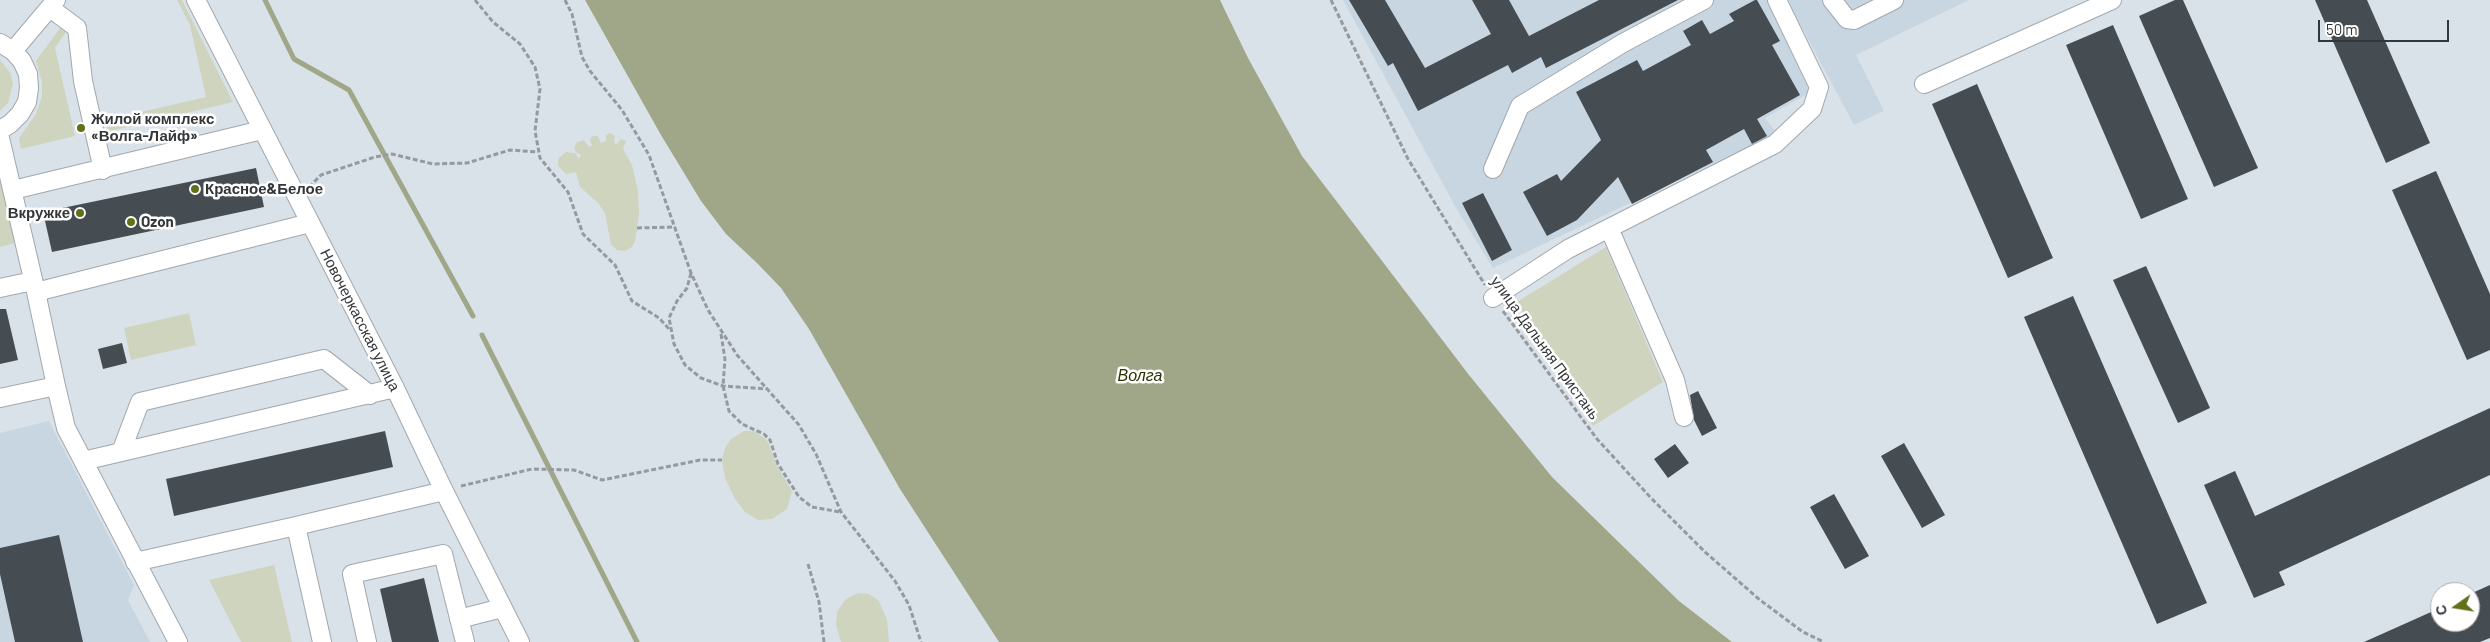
<!DOCTYPE html>
<html>
<head>
<meta charset="utf-8">
<style>
	body { margin:0 }
	#map { position:relative; width:2490px; height:642px; overflow:hidden; background:#dae2e9; font-family:Barlow,sans-serif }
	canvas { display:block }
	.north { position:absolute; left:2430px; top:582px; width:50px; height:50px; box-sizing:border-box; background:#fff; border:1px solid #aeafb0; border-radius:50%; rotate:257deg; font-size:14px; font-weight:700; line-height:20px; text-align:center; color:#34373a }
	.north::after { content:''; display:block; margin:auto; width:18px; height:22px; background:#63701a; clip-path:polygon(50% 0,100% 100%,50% 72%,0 100%) }
	.scale { position:absolute; left:2318px; top:20px; width:131px; height:22px; box-sizing:border-box; border:2px solid #34373a; border-top:0; padding-left:6px; font-size:15px; line-height:18px; white-space:nowrap; color:#34373a; -webkit-text-stroke:4px #fff; paint-order:stroke }
</style>
</head>
<body>
<div id="map">
<canvas width="2490" height="642"></canvas>
<div class="north">С</div>
<div class="scale">50 m</div>
</div>
<script>
const ctx = document.querySelector('canvas').getContext('2d');
ctx.lineJoin = 'round';
function fillPath(path, color) { ctx.fillStyle = color; ctx.fill(path, 'evenodd'); }
const toPath = rows => new Path2D(rows.map(r => 'M' + r).join(''));
function stroke(path, color, width, dash) { ctx.strokeStyle = color; ctx.lineWidth = width; ctx.lineCap = dash ? 'butt' : 'round'; ctx.setLineDash(dash || []); ctx.stroke(path); }
function write(font, color, halo, rows, align = 'center') {
  ctx.font = font + ' Barlow,sans-serif'; ctx.lineWidth = 5; ctx.setLineDash([]); ctx.textBaseline = 'middle'; ctx.strokeStyle = halo; ctx.fillStyle = color; for (const [text, x, y, turn = 0] of rows) {
    ctx.save(); ctx.translate(x, y); ctx.rotate((+turn || 0) * Math.PI / 180); ctx.textAlign = isNaN(turn) ? turn : align; if (halo) ctx.strokeText(text, 0, 0); ctx.fillText(text, 0, 0); ctx.restore();
  }
}
fillPath(toPath([
	[1343,0,1768,0,1812,91,1765,118,1785,144,1742,150,1493,268,1456,208],
	[1789,0,1969,0,1856,55,1884,111,1854,125,1792,9],
	[49,421,134,585,128,600,150,642,0,642,0,433]
]), '#c8d6e2');
fillPath(toPath([
	[177,0,182,0,233,102,106,132,109,123,115,118,206,97,190,25],
	[63,24,66,32,55,48,75,136,21,149,19,138,36,114,42,96,42,82,36,61],
	[0,60,11,74,13,84,8,103,0,111],
	[610,133,615,136,614,143,617,144,621,139,626,141,623,149,632,165,638,191,639,214,635,241,632,247,625,251,617,250,611,245,605,213,598,203,580,187,576,172,566,174,558,166,558,159,566,152,575,153,579,159,581,155,576,152,574,148,577,142,584,140,589,147,592,145,590,140,592,136,598,136,601,143,606,141,606,135],
	[0,178,15,243,0,247],
	[1606,247,1663,382,1593,426,1517,302],
	[189,313,196,345,131,360,124,328],
	[744,431,754,431,767,440,777,466,792,491,787,509,772,519,758,520,745,512,735,499,725,478,722,460,725,448,731,439],
	[274,565,292,642,241,642,209,580],
	[858,593,869,594,879,601,887,620,889,642,841,642,836,625,837,612,846,599]
]), '#cfd4bf');
fillPath(toPath([
	[585,0,1220,0,1248,58,1302,156,1469,375,1552,477,1679,601,1732,642,999,642,900,489,809,329,781,288,758,264,726,234,701,201,661,135]
]), '#a0a788');
stroke(toPath([
	[265,0,294,59,349,90,473,316],
	[482,335,637,642]
]), '#a0a788', 5);
fillPath(toPath([
	[1349,0,1385,0,1425,68,1491,34,1472,0,1509,0,1529,36,1599,0,1678,0,1546,68,1541,57,1512,73,1508,65,1418,111,1393,63,1388,66],
	[1755,0,1757,0,1780,41,1772,45,1800,95,1757,119,1767,136,1752,144,1744,129,1706,150,1713,162,1632,204,1618,177,1577,220,1547,236,1523,192,1557,174,1561,181,1601,140,1576,92,1637,60,1643,71,1691,45,1683,31,1702,20,1710,34,1734,21,1729,14],
	[2175,0,2183,0,2258,168,2214,187,2139,16],
	[2315,0,2367,0,2430,143,2386,163],
	[2113,25,2188,199,2141,219,2066,45],
	[1977,84,2053,258,2008,278,1932,104],
	[256,168,264,207,52,252,43,212],
	[2436,171,2490,294,2490,350,2467,360,2392,190],
	[1483,193,1512,250,1492,261,1462,203],
	[2146,266,2210,408,2178,423,2113,280],
	[2073,296,2207,603,2157,624,2024,317],
	[0,309,6,309,18,360,0,364],
	[122,343,127,363,103,369,98,349],
	[1698,391,1717,428,1702,436,1694,420,1690,395],
	[2490,408,2490,475,2279,572,2285,585,2254,598,2204,485,2235,471,2255,516],
	[385,431,393,467,174,516,166,479],
	[1904,443,1945,515,1922,528,1881,456],
	[1675,444,1689,463,1668,478,1654,459],
	[1834,494,1869,556,1845,569,1810,507],
	[59,535,83,642,15,642,0,574,0,548],
	[424,578,439,642,392,642,380,589],
	[2490,585,2490,638,2480,642,2364,642,2440,608,2440,622,2470,622,2470,594]
]), '#464d52');
const minor = toPath([
	[196,0,395,388,444,491,520,642],
	[1832,0,1847,19,1854,20,1894,0],
	[50,8,77,28,83,81,103,170],
	[0,43,13,51,22,61,28,74,29,88,27,102,20,114,10,124,0,130],
	[13,51,56,0],
	[1924,84,2112,0],
	[0,138,36,292,310,223],
	[1493,169,1520,106,1623,43,1704,0],
	[13,190,262,130],
	[1609,228,1675,380,1684,417],
	[0,288,33,281],
	[1493,298,1568,249,1775,144,1812,109,1819,87,1777,0],
	[56,386,66,428,178,642],
	[0,398,56,386,36,292],
	[121,452,140,402,324,359,370,395],
	[83,461,395,388],
	[296,526,322,642],
	[135,562,296,526,444,491],
	[459,619,502,608],
	[367,642,352,574,443,554,465,642]
]);
stroke(minor, '#a0a8ae', 20);
stroke(toPath([
	[475,0,493,22,520,44,535,67,540,89,535,131,540,158,568,192,583,234,615,265,632,301,659,318,669,329],
	[565,0,572,14,582,57,590,71,622,110,649,155,691,273,708,310,737,355,799,425,816,454,841,512,895,581,909,605,921,642],
	[1331,0,1408,159,1485,285],
	[309,187,321,175,375,157,392,154,433,164,467,163,510,150,538,152],
	[637,228,675,227],
	[691,273,687,288,677,301,669,318,674,344,685,365,701,378,723,386,768,389],
	[1503,311,1597,439,1651,498,1705,552,1760,600,1803,632,1824,642],
	[721,334,725,359,723,386,729,411,742,424,764,434,770,440,778,464,799,497,812,507,840,512],
	[461,486,532,469,574,470,602,480,700,460,722,460],
	[808,564,819,602,824,642]
]), '#949a9f', 3, [5, 2.5]);
stroke(minor, '#fff', 18);
for (const [x, y, r, color] of [
	[81,128,5,"#63701a"],
	[195,189,5,"#63701a"],
	[80,213,5,"#63701a"],
	[131,222,5,"#63701a"]
]) { const dot = new Path2D(); dot.arc(x, y, r, 0, 2 * Math.PI); ctx.fillStyle = color; ctx.fill(dot); stroke(dot, '#fff', 2); }
write('bold 15px', '#34373a', '#fff', [
	["Жилой комплекс",91,119],
	["«Волга-Лайф»",91,136],
	["Красное&Белое",205,189],
	["Вкружке",70,213,"right"],
	["Ozon",141,222]
], 'left');
write('15px', '#34373a', '#fff', [
	["Новочеркасская улица",360,320,63],
	["улица Дальняя Пристань",1545,348,54]
]);
write('italic 16px', '#2d3400', '#fff', [
	["Волга",1140,376]
]);
</script>
</body>
</html>
